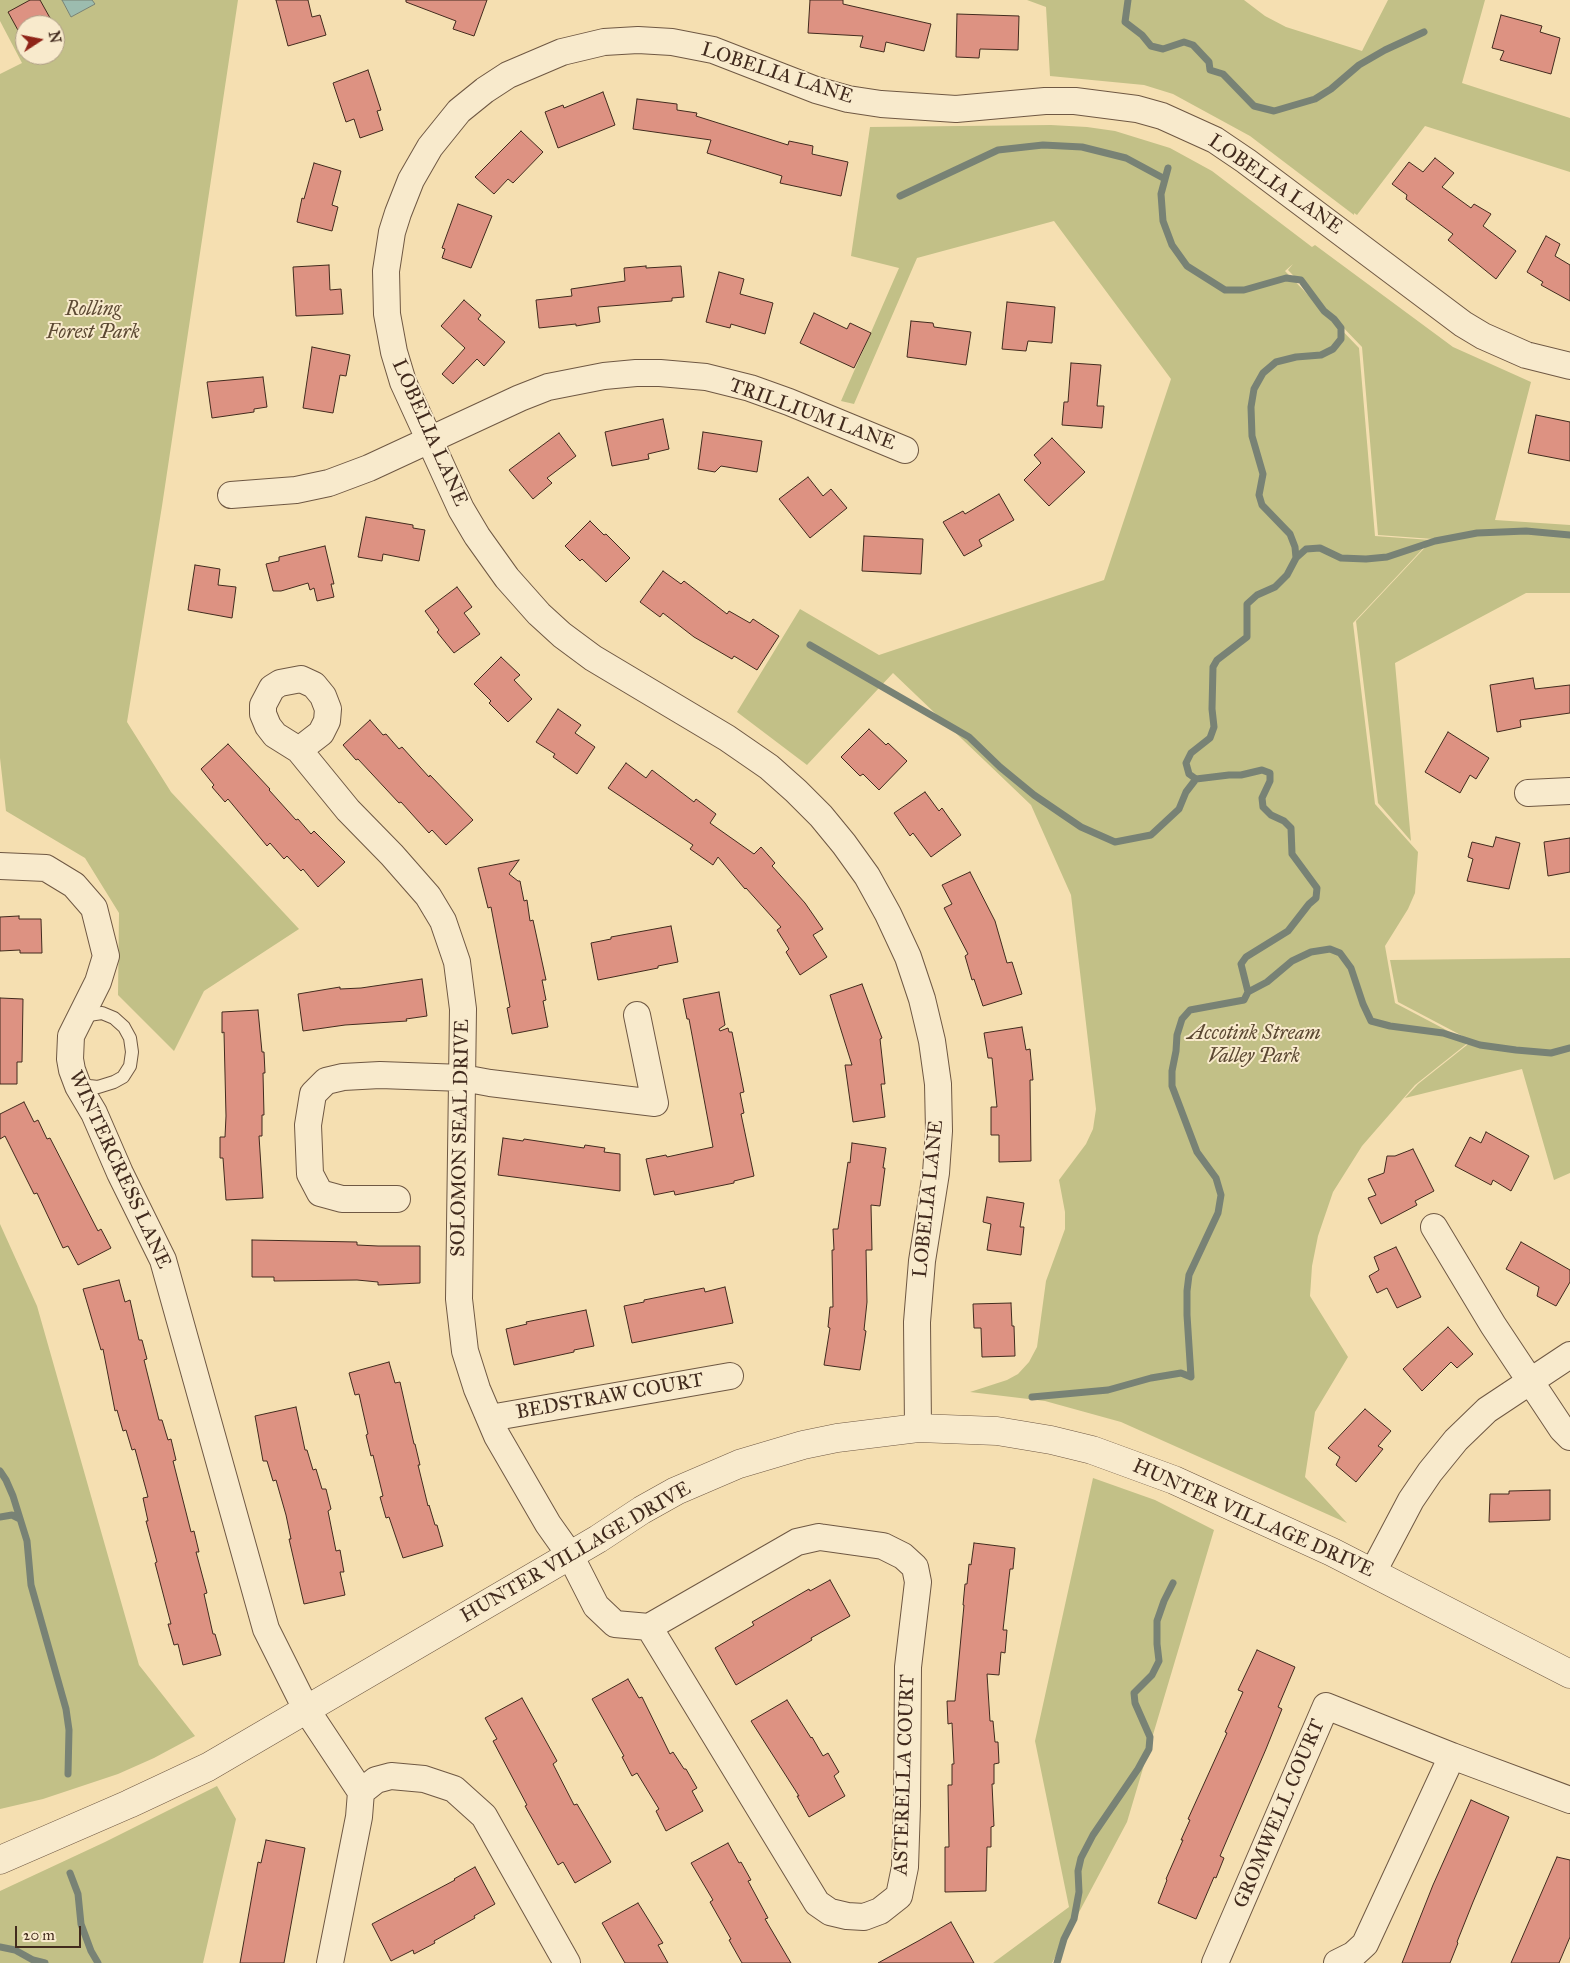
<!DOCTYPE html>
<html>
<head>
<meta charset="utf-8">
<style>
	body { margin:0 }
	#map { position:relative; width:1570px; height:1963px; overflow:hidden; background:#f5dfb1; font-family:"IM FELL Great Primer",serif }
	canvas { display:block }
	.north { position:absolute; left:15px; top:15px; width:50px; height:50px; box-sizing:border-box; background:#f8eacc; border:1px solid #af9e86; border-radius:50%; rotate:79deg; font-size:14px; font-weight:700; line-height:20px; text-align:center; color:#422b1e }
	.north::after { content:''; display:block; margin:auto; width:18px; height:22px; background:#8f2418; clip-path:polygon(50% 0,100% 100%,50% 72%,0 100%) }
	.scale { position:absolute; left:15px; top:1926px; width:66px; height:22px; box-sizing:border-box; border:2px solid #422b1e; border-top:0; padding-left:6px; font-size:15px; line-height:18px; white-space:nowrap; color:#422b1e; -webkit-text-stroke:4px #f8eacc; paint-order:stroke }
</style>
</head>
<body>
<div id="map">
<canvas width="1570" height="1963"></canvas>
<div class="north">N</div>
<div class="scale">20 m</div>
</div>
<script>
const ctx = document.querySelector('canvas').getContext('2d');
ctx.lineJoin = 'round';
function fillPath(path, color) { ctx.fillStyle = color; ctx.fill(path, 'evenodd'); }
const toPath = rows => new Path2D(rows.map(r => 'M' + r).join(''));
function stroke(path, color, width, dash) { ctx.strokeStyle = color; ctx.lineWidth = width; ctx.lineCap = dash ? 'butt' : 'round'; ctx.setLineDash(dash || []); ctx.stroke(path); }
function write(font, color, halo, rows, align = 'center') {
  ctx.font = font + ' "IM FELL Great Primer",serif'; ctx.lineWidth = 4; ctx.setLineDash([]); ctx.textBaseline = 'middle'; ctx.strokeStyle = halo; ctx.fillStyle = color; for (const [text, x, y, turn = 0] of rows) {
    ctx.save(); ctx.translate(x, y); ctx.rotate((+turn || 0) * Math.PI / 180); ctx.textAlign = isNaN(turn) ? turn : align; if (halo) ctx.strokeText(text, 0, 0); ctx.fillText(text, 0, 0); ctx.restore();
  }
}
fillPath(toPath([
	[0,0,62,0,71,17,94,4,92,0,238,0,162,506,127,722,171,792,299,929,204,991,174,1051,118,995,119,913,85,858,6,811,0,758,0,74,22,63,0,21],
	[25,25,55,25,55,55,25,55],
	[1027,0,1244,0,1265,16,1286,27,1362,51,1388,0,1485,0,1462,83,1570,118,1570,172,1425,126,1357,215,1354,213,1354,215,1250,136,1173,94,1144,85,1050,76,1046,7],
	[1051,125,1087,127,1115,131,1170,148,1212,171,1312,247,1315,245,1453,347,1531,382,1495,520,1570,525,1570,593,1526,593,1395,663,1411,841,1378,803,1356,621,1433,539,1378,535,1362,347,1288,270,1293,264,1285,271,1359,348,1375,536,1431,540,1353,623,1375,804,1418,852,1415,893,1408,909,1385,946,1395,1003,1469,1042,1415,1085,1362,1146,1333,1192,1318,1236,1312,1266,1310,1296,1348,1357,1315,1412,1305,1477,1347,1523,1121,1422,1045,1401,970,1392,1007,1380,1018,1374,1029,1362,1037,1347,1046,1281,1065,1229,1065,1212,1059,1180,1086,1144,1093,1129,1096,1109,1071,895,1031,805,893,673,807,765,737,712,800,609,879,655,1104,580,1171,379,1054,221,917,258,854,404,841,401,899,268,851,256,870,127],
	[1570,958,1570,1173,1554,1180,1522,1069,1405,1098,1418,1084,1472,1041,1398,1002,1390,960],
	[0,1224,37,1306,139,1665,195,1736,154,1758,118,1774,43,1799,0,1809],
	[1093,1478,1155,1500,1214,1530,1127,1822,1052,1963,993,1963,1069,1907,1035,1741],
	[217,1786,236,1819,203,1963,0,1963,0,1891,105,1842]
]), '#c2c087');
const water = toPath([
	[62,0,92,0,95,4,71,17,62,0]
]);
fillPath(water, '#9cbcaf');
stroke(water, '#788275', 1);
stroke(toPath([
	[1128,0,1125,22,1142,35,1151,46,1163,49,1184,42,1193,45,1209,62,1210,70,1223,74,1254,106,1274,111,1315,99,1331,89,1359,65,1385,50,1424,32],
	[900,196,998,150,1043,145,1082,147,1126,158,1165,179],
	[1296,558,1306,549,1320,548,1341,558,1366,559,1387,557,1435,541,1477,533,1526,531,1570,535],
	[810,645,969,737,1000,767,1034,795,1081,827,1115,842,1151,835,1179,809,1186,792,1196,779],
	[1248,992,1267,982,1292,961,1311,952,1330,949,1340,953,1351,968,1363,1004,1371,1021,1390,1026,1443,1033,1480,1045,1516,1050,1551,1053,1570,1048],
	[1032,1397,1108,1390,1151,1378,1181,1373,1191,1377,1187,1315,1187,1291,1189,1275,1218,1213,1221,1195,1216,1178,1197,1152,1172,1086,1172,1071,1176,1051,1177,1035,1182,1019,1190,1010,1244,1000,1248,992,1241,964,1246,957,1288,931,1309,904,1316,898,1317,888,1292,854,1291,828,1284,821,1271,815,1263,807,1262,798,1270,781,1270,773,1262,770,1241,775,1229,775,1196,779,1189,774,1186,763,1191,753,1210,738,1214,727,1212,709,1213,667,1217,660,1247,637,1247,604,1257,595,1275,587,1287,575,1296,558,1295,547,1290,534,1262,505,1259,495,1263,474,1252,436,1251,407,1254,389,1263,373,1276,362,1296,357,1321,355,1333,349,1341,339,1341,328,1334,319,1324,311,1301,280,1286,278,1244,290,1225,290,1187,266,1172,245,1163,221,1161,194,1168,168],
	[0,1471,6,1480,13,1496,27,1541,31,1585,66,1709,69,1730,68,1774],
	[0,1517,12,1515,20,1519],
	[70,1873,78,1894,81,1924,91,1951,98,1963],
	[0,1947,15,1950,33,1960,45,1963],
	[1057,1963,1064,1939,1074,1919,1079,1892,1078,1871,1081,1858,1093,1835,1138,1769,1149,1749,1150,1737,1135,1703,1134,1693,1152,1675,1159,1661,1157,1644,1157,1621,1164,1601,1173,1583]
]), '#788275', 7);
const building = toPath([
	[30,0,40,0,54,25,25,25,25,43,8,12,30,0],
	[276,0,308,0,312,17,320,15,326,35,288,46,276,0],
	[406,0,487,0,474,36,453,29,456,21,406,2,406,0],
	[810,0,843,0,843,4,931,24,924,51,886,42,884,52,860,47,863,36,808,33,810,0],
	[957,14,1019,16,1018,50,980,49,979,58,956,57,957,14],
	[1501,15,1542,26,1540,32,1560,38,1551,74,1500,60,1504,51,1492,48,1501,15],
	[368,70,381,110,377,111,383,130,360,138,354,119,346,122,333,83,368,70],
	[603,92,615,125,558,148,545,112,563,105,564,108,603,92],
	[637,99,677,104,677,110,697,113,696,116,788,145,789,141,813,146,812,154,848,162,841,196,780,183,782,176,707,153,711,140,633,129,637,99],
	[521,131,543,152,513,183,508,179,494,194,475,177,521,131],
	[1435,158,1454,173,1442,187,1471,208,1474,204,1491,214,1483,226,1516,251,1496,279,1448,240,1453,234,1406,199,1407,195,1392,184,1409,162,1423,172,1435,158],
	[314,163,341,171,332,205,338,207,332,231,297,222,302,198,304,199,314,163],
	[458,204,492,216,471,268,442,258,445,249,442,248,458,204],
	[1546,236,1560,244,1555,256,1570,265,1570,301,1541,285,1543,282,1527,272,1546,236],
	[329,265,330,290,341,289,343,314,296,316,293,267,329,265],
	[646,266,646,268,681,266,684,297,672,298,672,301,598,307,600,322,576,326,576,324,539,328,536,300,572,296,571,289,625,281,624,268,646,266],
	[719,272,744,279,740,294,773,303,765,334,731,324,730,328,706,322,719,272],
	[464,300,481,315,478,319,505,342,484,366,477,359,453,384,442,374,465,348,441,326,464,300],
	[1007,302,1055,307,1052,343,1028,341,1026,351,1002,349,1007,302],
	[814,313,847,329,850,323,871,333,854,368,800,343,814,313],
	[911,321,933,323,934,327,971,332,966,365,907,357,911,321],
	[312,347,350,355,346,376,340,375,333,413,303,408,312,347],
	[1071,363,1101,365,1097,406,1104,406,1102,428,1062,425,1064,402,1068,402,1071,363],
	[263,377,267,407,254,409,254,412,212,418,207,382,263,377],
	[1536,415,1570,422,1570,461,1528,453,1536,415],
	[663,419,669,449,648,454,649,459,612,466,605,432,663,419],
	[703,432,762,441,757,472,721,466,715,472,698,469,703,432],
	[559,433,576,456,547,478,552,483,533,499,509,470,559,433],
	[1052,438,1085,472,1049,506,1024,480,1041,463,1034,455,1052,438],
	[808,477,823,496,831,489,847,508,810,538,779,499,808,477],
	[999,494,1014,520,979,540,982,546,964,556,943,522,963,511,965,514,999,494],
	[366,517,413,525,413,528,425,530,419,561,383,554,382,561,358,557,366,517],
	[590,521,604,535,606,534,630,558,606,582,582,559,580,561,565,546,590,521],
	[864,536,923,539,921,574,862,571,864,536],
	[325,546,334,584,331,584,334,597,317,601,314,588,310,590,308,583,281,591,273,591,266,564,279,561,279,557,325,546],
	[195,565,220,569,218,585,236,587,232,618,188,610,195,565],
	[663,571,681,584,684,581,727,614,729,611,750,623,753,619,779,636,757,670,734,656,732,659,694,637,663,613,660,617,640,602,663,571],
	[457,587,472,607,464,613,480,634,454,653,437,632,439,630,425,611,457,587],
	[501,657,520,675,514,680,532,699,508,722,489,703,491,701,474,684,501,657],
	[1533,678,1535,689,1570,685,1570,713,1520,720,1521,727,1497,732,1490,685,1533,678],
	[558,709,581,725,575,733,595,747,577,774,553,757,555,754,536,742,558,709],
	[370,720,383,735,386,734,399,749,402,747,429,777,430,775,473,820,446,845,432,830,429,833,401,802,399,803,358,759,356,760,343,745,370,720],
	[869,729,886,745,888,743,907,761,879,790,863,774,860,776,841,757,869,729],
	[1448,732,1489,758,1476,779,1470,775,1460,793,1425,772,1448,732],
	[228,744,270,789,269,790,296,820,298,819,311,834,314,831,345,862,318,887,303,869,301,871,287,856,284,859,270,843,267,846,228,799,225,802,212,787,214,785,201,769,228,744],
	[626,763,646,778,652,770,694,802,696,799,716,814,710,823,754,854,761,847,775,863,772,866,805,903,823,929,813,935,827,957,800,975,786,952,789,949,777,930,781,927,746,888,745,889,718,857,713,865,690,849,693,845,608,788,626,763],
	[925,792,939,811,942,808,961,835,931,857,913,833,910,836,894,813,925,792],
	[1496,837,1520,843,1509,889,1467,881,1473,859,1468,857,1472,842,1493,847,1496,837],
	[1570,838,1570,872,1548,876,1544,842,1570,838],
	[519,860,509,874,518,881,520,881,524,901,527,900,530,921,533,920,546,980,542,980,546,1000,543,1001,548,1027,512,1034,507,1008,510,1007,491,907,488,908,478,868,519,860],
	[970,872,995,921,1007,963,1012,962,1022,994,983,1006,974,979,972,980,965,956,968,954,944,908,952,904,942,885,970,872],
	[19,916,19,919,41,919,42,953,20,953,20,950,0,951,0,917,19,916],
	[671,926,678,962,658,966,658,968,598,980,591,943,611,939,611,937,671,926],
	[422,979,427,1016,406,1019,407,1021,345,1025,303,1031,298,994,340,987,340,989,361,988,422,979],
	[862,984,882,1038,880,1039,885,1084,881,1084,885,1117,853,1122,845,1065,852,1065,830,995,862,984],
	[719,992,725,1025,719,1029,720,1031,728,1028,729,1032,732,1032,744,1092,740,1093,744,1113,741,1114,754,1176,734,1181,734,1183,675,1195,674,1191,654,1195,646,1159,666,1155,667,1157,713,1147,689,1019,687,1019,683,999,719,992],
	[0,998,23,999,22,1062,17,1062,17,1084,0,1084,0,998],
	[258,1010,262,1052,264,1052,265,1073,263,1073,264,1115,262,1115,262,1136,259,1136,263,1198,226,1200,223,1158,220,1158,220,1137,225,1137,226,1116,224,1032,222,1033,222,1012,258,1010],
	[1022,1027,1026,1050,1030,1049,1033,1080,1030,1080,1031,1161,999,1162,999,1135,991,1135,991,1107,997,1107,992,1058,988,1058,984,1033,1022,1027],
	[24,1102,34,1122,38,1120,47,1139,50,1138,98,1231,101,1229,111,1248,78,1265,68,1246,63,1248,37,1193,34,1194,5,1136,0,1139,0,1114,24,1102],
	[1486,1132,1529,1156,1511,1191,1493,1180,1491,1185,1455,1166,1470,1137,1481,1143,1486,1132],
	[503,1138,523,1141,524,1139,584,1148,585,1145,605,1148,604,1152,620,1154,620,1191,498,1175,503,1138],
	[852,1143,886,1148,883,1168,885,1168,880,1206,871,1205,872,1250,866,1250,867,1302,864,1330,866,1331,860,1370,824,1365,830,1328,828,1327,830,1307,833,1307,832,1250,834,1250,833,1229,838,1229,848,1162,850,1163,852,1143],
	[1413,1149,1434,1191,1415,1201,1417,1205,1381,1224,1368,1198,1376,1195,1368,1179,1384,1173,1387,1156,1395,1156,1413,1149],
	[987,1197,1024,1203,1020,1227,1024,1227,1021,1255,987,1250,991,1224,983,1222,987,1197],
	[252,1240,357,1242,357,1245,378,1246,420,1246,420,1283,378,1285,378,1282,357,1280,274,1281,274,1277,252,1277,252,1240],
	[1521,1242,1570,1270,1570,1282,1556,1306,1537,1296,1539,1287,1506,1269,1521,1242],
	[1396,1247,1421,1297,1397,1308,1387,1288,1377,1293,1369,1276,1379,1270,1374,1257,1396,1247],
	[119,1280,125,1302,130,1300,139,1340,142,1340,147,1359,144,1360,159,1420,162,1420,168,1440,171,1439,176,1460,173,1461,191,1532,194,1531,199,1552,196,1552,207,1593,204,1594,213,1634,215,1634,221,1655,183,1665,178,1644,174,1645,168,1624,171,1624,155,1563,157,1562,146,1521,148,1521,143,1498,148,1497,135,1449,132,1450,126,1430,123,1431,117,1410,115,1411,103,1349,101,1350,83,1289,119,1280],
	[725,1287,733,1323,632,1343,624,1306,644,1302,644,1300,704,1288,705,1292,725,1287],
	[1011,1303,1012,1326,1014,1326,1015,1356,982,1357,981,1328,974,1328,973,1304,1011,1303],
	[586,1310,594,1346,574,1350,574,1352,514,1365,506,1329,527,1324,526,1322,586,1310],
	[1448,1327,1473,1354,1457,1368,1451,1362,1422,1391,1403,1369,1448,1327],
	[389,1362,395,1383,400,1382,414,1444,415,1444,420,1465,418,1465,428,1506,429,1505,435,1525,437,1525,443,1546,403,1558,389,1517,386,1518,380,1497,383,1496,373,1455,371,1456,366,1435,368,1434,359,1394,355,1395,349,1373,389,1362],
	[296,1407,305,1450,307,1450,313,1470,316,1469,322,1489,326,1489,331,1509,328,1511,336,1551,340,1550,344,1572,340,1572,345,1595,304,1604,289,1539,291,1539,286,1515,276,1480,273,1481,267,1461,263,1461,255,1416,296,1407],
	[1365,1409,1391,1431,1378,1446,1383,1449,1356,1482,1336,1465,1340,1457,1328,1448,1365,1409],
	[1550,1490,1550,1520,1489,1522,1490,1494,1509,1494,1509,1491,1550,1490],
	[974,1543,1015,1548,1013,1569,1010,1569,1003,1630,1007,1630,1005,1653,1001,1652,999,1675,987,1674,990,1721,993,1721,995,1742,998,1742,999,1763,994,1764,994,1784,992,1784,994,1826,991,1827,991,1847,987,1847,986,1891,945,1892,945,1847,949,1847,948,1785,952,1785,952,1764,954,1764,952,1723,948,1724,947,1701,955,1701,964,1605,963,1605,965,1584,967,1584,969,1564,971,1565,974,1543],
	[830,1580,850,1616,811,1638,812,1640,736,1685,715,1648,754,1625,752,1622,809,1589,810,1591,830,1580],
	[1257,1650,1295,1667,1278,1707,1282,1709,1266,1749,1220,1856,1224,1858,1216,1878,1214,1877,1196,1919,1158,1903,1167,1880,1166,1879,1183,1840,1181,1840,1190,1820,1188,1819,1227,1733,1225,1732,1243,1692,1238,1690,1257,1650],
	[628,1679,639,1698,642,1697,670,1754,673,1752,684,1769,686,1769,697,1788,692,1791,703,1811,666,1831,656,1811,659,1809,637,1773,632,1776,622,1757,624,1756,592,1699,628,1679],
	[522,1698,557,1761,553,1764,574,1805,577,1804,611,1862,575,1883,563,1862,558,1865,525,1806,527,1805,493,1741,497,1739,485,1718,522,1698],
	[787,1700,811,1738,812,1737,823,1756,828,1753,839,1772,834,1776,845,1796,809,1817,797,1796,799,1796,751,1721,787,1700],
	[1471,1800,1509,1817,1473,1902,1457,1942,1458,1943,1450,1963,1402,1963,1433,1885,1471,1800],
	[266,1840,305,1848,284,1963,240,1963,258,1862,261,1863,266,1840],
	[728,1843,739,1863,741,1862,751,1880,748,1881,768,1918,765,1919,791,1963,742,1963,729,1940,731,1939,710,1902,713,1900,691,1863,728,1843],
	[1557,1857,1570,1860,1570,1937,1559,1963,1511,1963,1557,1857],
	[475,1867,495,1904,474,1916,475,1918,434,1941,435,1943,414,1954,413,1950,391,1961,372,1924,455,1880,454,1879,475,1867],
	[638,1903,663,1943,658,1945,668,1963,625,1963,602,1923,638,1903],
	[951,1922,974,1963,878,1963,920,1940,951,1922]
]);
fillPath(building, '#dd9282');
stroke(building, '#422b1e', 1);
const service = toPath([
	[78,1082,89,1086,98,1087,114,1082,123,1077,130,1066,132,1052,130,1038,124,1027,114,1018,102,1013,82,1016]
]);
const minor = toPath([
	[231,495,296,490,329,483,369,468,520,398,548,387,604,376,636,373,660,373,706,377,750,388,789,402,905,450],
	[299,750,321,733,327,721,328,709,323,696,314,685,301,679,280,683,272,688,263,705,263,714,268,726,275,735,299,750,348,810,392,855,428,896,443,921,457,962,463,1009,459,1299,465,1351,477,1389,497,1436,548,1524,570,1555,596,1606,615,1624,649,1627],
	[1528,793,1570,791],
	[0,866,46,868,74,885,94,908,106,956,98,982,71,1036,70,1059,72,1070,78,1086,94,1113,120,1173,163,1260,266,1629,306,1709,361,1792],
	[397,1199,342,1199,320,1193,310,1174,308,1125,313,1094,326,1081,343,1077,380,1075,463,1078,490,1083,655,1103,637,1015],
	[1434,1227,1493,1325,1562,1429,1570,1437],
	[490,1418,730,1376],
	[918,1428,917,1322,922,1261,936,1173,939,1131,938,1084,932,1041,922,999,908,957,888,914,867,876,844,844,821,816,796,791,769,767,727,738,593,658,562,635,539,614,507,578,477,536,461,509,403,382,394,352,387,314,386,271,392,232,398,213,411,180,430,147,459,111,485,90,508,75,562,52,604,42,638,40,672,42,713,50,816,90,848,99,881,104,956,109,1045,101,1075,101,1137,109,1162,116,1215,140,1246,161,1463,324,1483,336,1526,355,1570,366],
	[819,1537,883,1546,903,1556,915,1567,918,1582,908,1667,907,1806,905,1867,899,1896,880,1911,864,1917,847,1916,830,1912,817,1903,649,1627,797,1542,819,1537],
	[1373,1572,1411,1500,1430,1472,1456,1440,1487,1410,1570,1355],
	[1452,1756,1570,1800],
	[330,1963,359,1817,361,1792,376,1780,391,1776,424,1779,454,1789,484,1816,567,1963],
	[1215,1963,1326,1706,1452,1756,1365,1944,1353,1955,1337,1963]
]);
const tertiary = toPath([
	[0,1860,129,1804,208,1767,598,1539,642,1510,676,1491,739,1464,803,1445,837,1438,918,1428,997,1431,1051,1440,1092,1450,1174,1480,1332,1552,1570,1674]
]);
stroke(service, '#6f5843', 14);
stroke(minor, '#6f5843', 28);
stroke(tertiary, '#6f5843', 29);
stroke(service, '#f8eacc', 12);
stroke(minor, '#f8eacc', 26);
stroke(tertiary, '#f8eacc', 28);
write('20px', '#422b1e', '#f8eacc', [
	["LOBELIA LANE",777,74,18],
	["LOBELIA LANE",1275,185,35],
	["TRILLIUM LANE",812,415,20],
	["LOBELIA LANE",429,433,66],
	["SOLOMON SEAL DRIVE",461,1138,-89],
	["WINTERCRESS LANE",119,1170,65],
	["LOBELIA LANE",929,1199,-84],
	["BEDSTRAW COURT",610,1397,-10],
	["HUNTER VILLAGE DRIVE",1253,1519,24],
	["HUNTER VILLAGE DRIVE",576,1553,-30],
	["ASTERELLA COURT",905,1775,-88],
	["GROMWELL COURT",1280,1814,-67]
]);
write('italic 20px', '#5c4933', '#f8eacc', [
	["Rolling",93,310],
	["Forest Park",93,333],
	["Accotink Stream",1254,1034],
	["Valley Park",1254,1057]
]);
</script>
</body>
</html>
